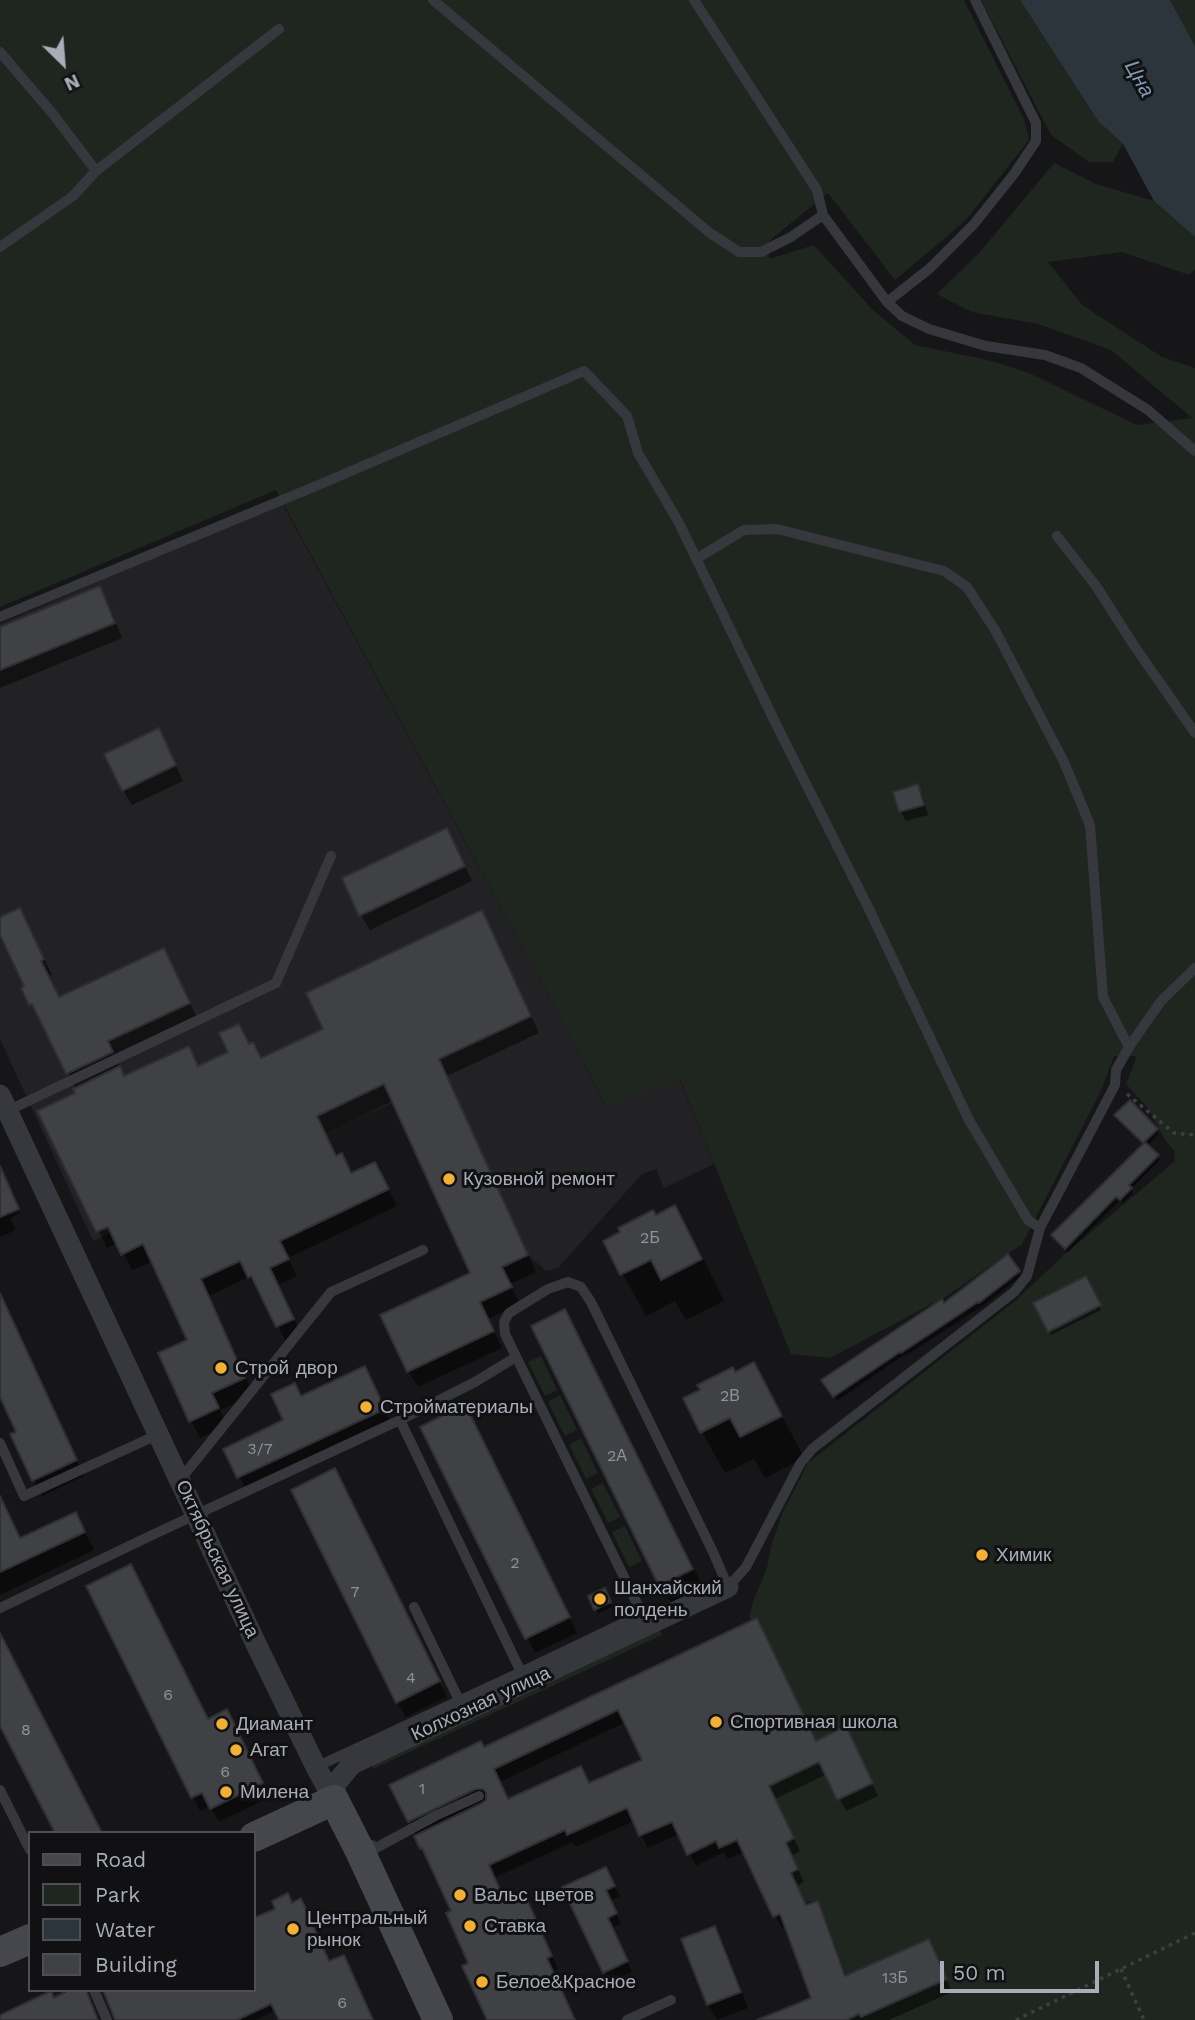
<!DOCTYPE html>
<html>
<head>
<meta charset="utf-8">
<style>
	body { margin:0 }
	#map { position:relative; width:1195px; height:2020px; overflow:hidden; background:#161618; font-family:"Work Sans",sans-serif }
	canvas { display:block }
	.legend { position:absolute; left:28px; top:1831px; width:228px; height:161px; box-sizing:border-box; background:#111113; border:2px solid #4d4f55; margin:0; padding:9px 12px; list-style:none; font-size:21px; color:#a8adb8 }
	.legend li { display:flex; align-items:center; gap:14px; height:35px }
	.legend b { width:35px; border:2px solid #4d4f55 }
	.north { position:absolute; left:28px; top:28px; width:70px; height:70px; -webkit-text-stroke:5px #111113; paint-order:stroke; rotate:155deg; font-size:19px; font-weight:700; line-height:28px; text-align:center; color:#a8adb8 }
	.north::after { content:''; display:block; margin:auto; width:24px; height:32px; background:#a8adb8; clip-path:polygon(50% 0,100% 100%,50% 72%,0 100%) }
	.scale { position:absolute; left:940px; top:1961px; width:159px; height:32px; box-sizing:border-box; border:4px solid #a8adb8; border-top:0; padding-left:9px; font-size:21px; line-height:24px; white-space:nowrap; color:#a8adb8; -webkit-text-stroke:5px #111113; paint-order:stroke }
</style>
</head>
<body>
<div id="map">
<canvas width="1195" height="2020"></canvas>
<ul class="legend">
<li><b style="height:9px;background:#45474d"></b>Road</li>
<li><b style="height:19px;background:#1e261f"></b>Park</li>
<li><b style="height:19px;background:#2c353c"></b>Water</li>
<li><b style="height:19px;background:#404145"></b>Building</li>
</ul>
<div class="north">N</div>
<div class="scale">50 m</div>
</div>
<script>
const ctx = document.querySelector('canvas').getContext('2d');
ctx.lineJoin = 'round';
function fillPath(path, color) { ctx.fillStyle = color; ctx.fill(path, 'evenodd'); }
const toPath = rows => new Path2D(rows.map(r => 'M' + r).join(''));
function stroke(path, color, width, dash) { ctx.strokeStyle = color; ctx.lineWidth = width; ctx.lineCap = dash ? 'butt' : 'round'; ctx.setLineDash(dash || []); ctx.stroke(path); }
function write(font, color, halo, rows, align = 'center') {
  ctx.font = font + ' "Work Sans",sans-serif'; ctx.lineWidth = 6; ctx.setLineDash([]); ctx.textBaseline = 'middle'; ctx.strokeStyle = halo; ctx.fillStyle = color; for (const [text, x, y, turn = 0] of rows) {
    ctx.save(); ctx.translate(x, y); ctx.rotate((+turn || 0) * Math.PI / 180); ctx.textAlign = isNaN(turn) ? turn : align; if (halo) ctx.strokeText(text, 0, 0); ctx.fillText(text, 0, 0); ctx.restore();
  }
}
fillPath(toPath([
	[282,503,566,1028,605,1105,679,1078,714,1164,664,1188,656,1169,642,1174,558,1268,546,1271,528,1255,448,1079,321,1134,93,1241,0,1039,0,624]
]), '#222225');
fillPath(toPath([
	[0,0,964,0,1024,119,1029,140,965,221,895,280,828,193,769,241,769,259,814,245,872,309,915,345,988,360,1029,373,1137,425,1192,418,1111,350,1038,324,972,312,937,294,979,253,1054,163,1096,184,1154,201,1195,237,1195,269,1189,275,1122,252,1048,262,1082,305,1162,357,1195,368,1195,2020,847,2020,859,2014,861,2017,946,1978,928,1939,845,1976,818,1901,805,1902,791,1873,798,1869,786,1843,794,1838,760,1767,775,1760,784,1779,819,1762,846,1727,816,1741,758,1619,752,1621,749,1616,754,1599,767,1568,772,1543,782,1514,808,1463,1015,1301,1064,1255,1175,1161,1174,1150,1165,1140,1148,1108,1126,1084,1137,1056,1114,1056,1101,1091,1022,1244,945,1297,830,1358,791,1354,680,1079,606,1106,566,1028,276,490,0,607],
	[981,0,1020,0,1098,121,1123,144,1113,162,1089,162,1051,135],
	[1170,0,1195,0,1195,46],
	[541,1356,557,1390,545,1396,528,1362],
	[560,1395,577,1430,565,1436,548,1402],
	[581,1438,598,1473,586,1479,569,1445],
	[603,1483,620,1517,608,1523,591,1489],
	[625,1526,642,1561,629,1567,612,1532],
	[658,1626,662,1635,373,1769,370,1762]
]), '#1e261f');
fillPath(toPath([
	[1020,0,1170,0,1195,46,1195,237,1154,201,1123,144,1098,121]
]), '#2c353c');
fillPath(toPath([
	[99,588,108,603,122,638,0,688,0,629],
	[167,746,183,781,132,805,123,790],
	[917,786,923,796,928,815,906,821,901,812,895,793],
	[455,845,472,881,370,930,361,915],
	[481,912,491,928,539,1033,447,1076,536,1272,510,1284,520,1304,488,1319,502,1348,418,1387,408,1371,472,1274,393,1101,325,1133,336,1158,352,1175,384,1180,397,1206,288,1258,297,1276,278,1285,302,1336,287,1343,261,1293,259,1294,249,1277,209,1296,254,1395,220,1410,227,1426,200,1438,191,1421,190,1340,153,1261,132,1270,118,1243,107,1248,40,1112,77,1094,76,1089,41,1019,39,1019,31,1004,27,987,0,930,0,919,28,925,52,975,48,976,59,999,172,966,197,1018,115,1057,125,1078,199,1068,249,1045,262,1060,325,1029],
	[1119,1120,1157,1130,1159,1134,1147,1146,1160,1160,1131,1189,1133,1193,1123,1203,1120,1200,1068,1252,1056,1240,1144,1145],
	[0,1169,20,1213,10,1218,16,1230,0,1237],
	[674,1207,698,1248,724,1301,686,1320,675,1301,646,1316,605,1242],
	[1007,1257,1021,1276,983,1306,905,1356,904,1355,837,1401,824,1381,944,1306],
	[1086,1279,1101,1310,1051,1335,1035,1304],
	[0,1293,84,1476,42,1496,12,1435,18,1433,0,1393],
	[565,1312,582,1341,709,1599,678,1615,661,1585],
	[754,1365,777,1406,804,1458,765,1478,754,1459,725,1473,702,1432,702,1391],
	[372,1382,391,1423,247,1491,225,1449,285,1421,301,1398],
	[473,1421,577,1633,535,1653,422,1427],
	[343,1486,447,1697,406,1717,397,1702],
	[0,1499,21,1540,76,1515,94,1550,0,1595],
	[89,1587,208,1721,234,1725,270,1797,219,1822,210,1806,200,1811],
	[604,1590,612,1607,598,1614,590,1597],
	[757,1620,816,1742,852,1741,878,1796,846,1811,827,1774,775,1799,800,1851,792,1856,804,1882,797,1886,807,1907,817,1903,824,1915,847,1977,935,1954,952,1992,889,2020,787,2020,813,1998,786,1926,782,1928,775,1916,744,1852,728,1859,724,1852,696,1866,679,1834,648,1848,634,1821,576,1847,573,1842,494,1878,506,1905,531,1909,558,1969,553,1971,575,2020,489,2020,453,1912,409,1821,484,1749],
	[626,1722,644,1761,589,1785,508,1801,500,1782],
	[611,1879,620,1896,610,1901,621,1924,612,1928,632,1972,610,1982,565,1888],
	[277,1909,329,1963,372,2020,281,2020,276,2010,256,2020,116,2020,254,1990,254,1966,258,1964,254,1954,254,1920],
	[714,1928,723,1943,748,2008,717,2020,708,2004]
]), '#0007');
const building = toPath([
	[100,586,115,623,0,670,0,627,100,586],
	[159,728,176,765,122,791,104,754,159,728],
	[918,784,924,805,899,812,893,792,918,784],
	[447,828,465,866,359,916,342,878,447,828],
	[20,908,44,959,41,961,59,997,164,948,190,1003,108,1041,113,1052,66,1074,32,1004,29,1005,21,988,24,986,0,935,0,917,20,908],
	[482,910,531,1016,439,1059,528,1255,502,1267,512,1287,480,1302,494,1331,407,1372,380,1315,470,1273,384,1084,317,1116,336,1156,342,1153,351,1173,375,1162,389,1189,280,1241,289,1259,270,1268,294,1319,276,1327,251,1276,248,1278,240,1261,201,1279,245,1378,212,1393,219,1408,189,1422,158,1353,187,1340,143,1244,121,1255,108,1227,96,1232,37,1111,75,1093,73,1089,120,1066,124,1076,189,1046,198,1066,228,1052,219,1033,239,1024,249,1044,253,1042,261,1058,323,1029,306,993,482,910],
	[1130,1100,1158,1129,1143,1143,1114,1115,1130,1100],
	[1145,1142,1159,1155,1129,1185,1132,1188,1120,1200,1116,1197,1065,1249,1051,1235,1145,1142],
	[0,1166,19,1209,0,1217,0,1166],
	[675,1205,702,1259,661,1280,651,1260,620,1275,603,1241,620,1232,618,1228,653,1210,656,1215,675,1205],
	[1008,1254,1020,1271,979,1303,978,1302,901,1353,900,1352,833,1397,821,1380,942,1299,944,1303,1008,1254],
	[1086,1276,1101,1305,1048,1332,1033,1303,1086,1276],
	[0,1293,77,1460,32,1481,10,1434,16,1432,0,1397,0,1293],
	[565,1309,693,1569,659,1586,531,1326,565,1309],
	[754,1362,782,1416,740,1437,730,1418,700,1433,683,1398,700,1390,697,1385,733,1367,735,1372,754,1362],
	[365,1366,385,1409,237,1478,223,1449,283,1420,271,1394,295,1383,301,1396,365,1366],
	[465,1404,570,1617,525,1639,420,1427,465,1404],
	[335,1468,440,1681,396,1703,291,1490,335,1468],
	[0,1496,20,1538,76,1512,85,1532,0,1572,0,1496],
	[131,1564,208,1719,227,1709,263,1783,210,1809,202,1793,191,1798,86,1586,131,1564],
	[605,1588,611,1602,594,1610,588,1596,605,1588],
	[757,1618,816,1741,846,1726,873,1783,837,1800,819,1762,769,1786,794,1838,786,1843,798,1869,791,1873,806,1905,818,1901,845,1976,929,1939,947,1979,861,2017,859,2014,847,2020,757,2020,811,1998,780,1914,773,1917,737,1840,719,1848,716,1841,687,1855,672,1822,639,1836,627,1808,567,1835,565,1830,489,1865,506,1903,525,1895,552,1956,547,1958,575,2020,487,2020,462,1966,468,1963,446,1913,451,1911,422,1848,420,1849,414,1836,482,1803,486,1800,486,1793,483,1789,476,1789,408,1822,389,1785,481,1741,484,1747,757,1618],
	[618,1710,642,1760,589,1783,581,1766,508,1799,494,1769,618,1710],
	[0,1633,102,1833,55,1833,0,1726,0,1633],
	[606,1867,615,1886,606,1890,617,1913,608,1918,628,1961,603,1973,562,1887,606,1867],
	[288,1893,292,1903,301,1898,329,1961,344,1955,373,2020,279,2020,271,2004,237,2020,115,2020,103,1990,254,1990,254,1918,275,1909,272,1901,288,1893],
	[715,1926,741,1992,707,2005,681,1939,715,1926],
	[69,1990,86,1990,98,2020,0,2020,0,2015,51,1991,54,1998,69,1990]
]);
fillPath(building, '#404145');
stroke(building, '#303034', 2);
stroke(toPath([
	[1127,1094,1174,1133,1195,1135],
	[1121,1969,1144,2020],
	[1016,2020,1195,1933]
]), '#3d3f44', 3.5, [3.5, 5]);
stroke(toPath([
	[433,0,710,233,739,252,761,252,791,237,823,215,887,302],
	[694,0,817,190,823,215],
	[975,0,1036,123,1036,141,1014,174,974,224,929,269,887,302,902,316,929,329,986,346,1045,355,1081,368,1148,410,1195,451],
	[0,52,53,114,96,171],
	[0,247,73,196,96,171,279,29],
	[1057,536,1096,586,1135,647,1195,733],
	[696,559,744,530,777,529,944,571,967,587,995,630,1064,762,1090,825,1103,997,1129,1047],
	[0,617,328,481,584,371,627,416,638,453,679,523,777,726,869,909,969,1120,1028,1220,1040,1228],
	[5,1112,276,983,331,856],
	[0,1443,24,1496,159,1434],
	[180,1480,331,1292,423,1250],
	[414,1607,459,1700],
	[0,1608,150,1536,400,1420,475,1382,516,1357],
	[648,1626,505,1334,504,1322,509,1313,548,1289,568,1282,581,1287,591,1302,713,1552,728,1587,746,1567,800,1464,812,1449,1014,1292,1027,1276,1040,1228,1115,1085,1116,1070,1129,1047,1161,1001,1195,968],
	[521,1672,642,1614],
	[316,1767,521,1672,400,1420],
	[0,1790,30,1850],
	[362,1850,372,1845,376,1848,435,1816,479,1796],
	[94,1990,107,2020],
	[627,2020,671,2000]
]), '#37383d', 10);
stroke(toPath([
	[0,1095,256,1644,316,1767,334,1800],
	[334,1800,336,1783,352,1764,728,1587]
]), '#37383d', 21);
stroke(toPath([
	[254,1837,334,1800,360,1851,438,2020],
	[0,1952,30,1939]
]), '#45474d', 30);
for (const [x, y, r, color] of [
	[449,1179,7,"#f2b134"],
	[221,1368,7,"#f2b134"],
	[366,1407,7,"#f2b134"],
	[982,1555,7,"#f2b134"],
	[600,1599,7,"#f2b134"],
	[716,1722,7,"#f2b134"],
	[222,1724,7,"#f2b134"],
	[236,1750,7,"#f2b134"],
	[226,1792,7,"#f2b134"],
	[460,1895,7,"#f2b134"],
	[470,1926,7,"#f2b134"],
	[293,1929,7,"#f2b134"],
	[482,1982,7,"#f2b134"]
]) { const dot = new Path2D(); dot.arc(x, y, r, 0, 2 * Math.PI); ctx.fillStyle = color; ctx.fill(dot); stroke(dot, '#111113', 2.5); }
write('16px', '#8e929b', null, [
	["2Б",650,1238],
	["2В",730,1396],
	["3/7",260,1449],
	["2А",617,1456],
	["2",515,1563],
	["7",355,1592],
	["4",411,1678],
	["6",168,1695],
	["8",26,1730],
	["6",225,1772],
	["1",422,1789],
	["13Б",895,1978],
	["6",342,2003]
]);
write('19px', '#a8adb8', '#111113', [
	["Кузовной ремонт",463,1179],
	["Строй двор",235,1368],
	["Стройматериалы",380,1407],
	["Химик",996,1555],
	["Шанхайский",614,1588],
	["полдень",614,1610],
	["Спортивная школа",730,1722],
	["Диамант",236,1724],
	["Агат",250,1750],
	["Милена",240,1792],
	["Вальс цветов",474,1895],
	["Центральный",307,1918],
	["рынок",307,1940],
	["Ставка",484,1926],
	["Белое&Красное",496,1982]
], 'left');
write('19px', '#a8adb8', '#111113', [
	["Октябрьская улица",217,1559,65],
	["Колхозная улица",481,1704,-25]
]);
write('italic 21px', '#7f9bb3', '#111113', [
	["Цна",1139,79,61]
]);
</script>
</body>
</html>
